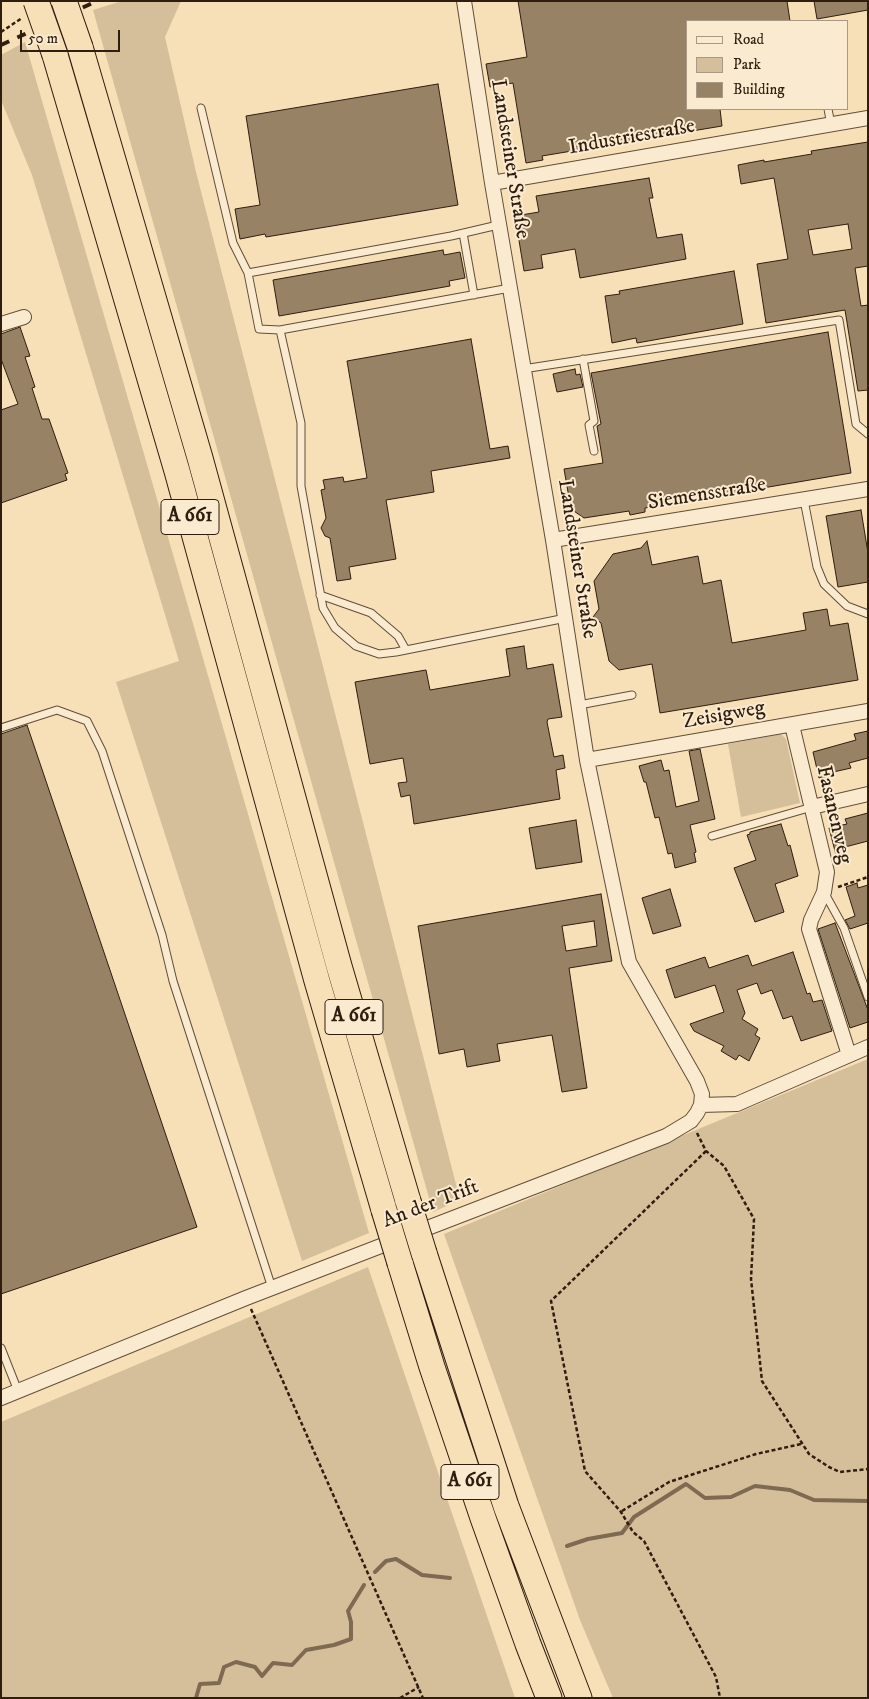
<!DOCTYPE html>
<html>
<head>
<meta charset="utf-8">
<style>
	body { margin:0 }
	#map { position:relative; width:869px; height:1699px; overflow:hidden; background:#f7dfb7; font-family:"IM FELL DW Pica",serif }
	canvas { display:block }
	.frame { position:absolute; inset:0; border:2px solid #2f1d0f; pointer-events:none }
	.legend { position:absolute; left:686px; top:20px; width:162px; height:90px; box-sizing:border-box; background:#faead0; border:1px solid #a99883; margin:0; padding:6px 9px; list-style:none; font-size:15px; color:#2f1d0f }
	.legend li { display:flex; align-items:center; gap:10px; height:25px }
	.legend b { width:25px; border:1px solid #a99883 }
	.scale { position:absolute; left:20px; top:30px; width:100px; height:22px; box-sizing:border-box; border:2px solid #2f1d0f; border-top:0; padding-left:6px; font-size:15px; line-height:18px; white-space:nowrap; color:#2f1d0f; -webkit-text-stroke:4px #faead0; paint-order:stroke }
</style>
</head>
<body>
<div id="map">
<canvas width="869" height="1699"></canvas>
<div class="frame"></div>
<ul class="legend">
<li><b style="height:6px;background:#faead0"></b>Road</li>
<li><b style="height:14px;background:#d5be9a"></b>Park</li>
<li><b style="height:14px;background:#978266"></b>Building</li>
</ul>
<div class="scale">50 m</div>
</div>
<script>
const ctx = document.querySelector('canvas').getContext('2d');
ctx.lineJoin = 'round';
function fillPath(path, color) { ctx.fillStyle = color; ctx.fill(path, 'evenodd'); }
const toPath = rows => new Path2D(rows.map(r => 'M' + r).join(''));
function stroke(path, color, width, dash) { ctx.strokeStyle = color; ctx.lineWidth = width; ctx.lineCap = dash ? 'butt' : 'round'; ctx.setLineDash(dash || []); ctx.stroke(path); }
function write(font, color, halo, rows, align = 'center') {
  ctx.font = font + ' "IM FELL DW Pica",serif'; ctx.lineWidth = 4; ctx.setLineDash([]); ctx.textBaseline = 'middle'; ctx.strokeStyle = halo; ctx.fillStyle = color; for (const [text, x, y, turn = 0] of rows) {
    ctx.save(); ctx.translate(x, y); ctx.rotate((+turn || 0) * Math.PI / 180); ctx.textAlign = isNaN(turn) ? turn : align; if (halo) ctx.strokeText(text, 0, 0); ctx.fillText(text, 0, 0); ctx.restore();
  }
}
fillPath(toPath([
	[122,1,181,1,165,37,196,172,460,1200,433,1212,93,10],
	[25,42,369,1233,302,1261,116,682,179,661,32,175,1,100,1,55],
	[781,734,786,739,800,803,741,817,728,744],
	[868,1059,868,1698,613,1698,580,1620,444,1234],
	[368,1267,515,1698,1,1698,1,1422]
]), '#d5be9a');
stroke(toPath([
	[567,1546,588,1539,622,1533,634,1517,686,1484,705,1498,731,1497,755,1486,790,1490,814,1500,868,1501],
	[375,1572,386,1561,396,1559,422,1575,450,1578],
	[196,1698,200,1684,219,1683,224,1667,236,1662,255,1667,262,1676,273,1663,292,1665,306,1650,334,1645,351,1639,351,1622,348,1611,364,1585]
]), '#7e6a52', 4);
const building = toPath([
	[518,1,787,1,790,21,688,21,688,109,720,109,722,126,542,156,543,160,526,163,513,83,490,87,486,64,527,57,518,1],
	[814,1,868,1,868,10,817,19,814,1],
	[438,84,458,205,266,237,265,234,240,239,235,209,260,205,246,116,438,84],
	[868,142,868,266,855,268,861,306,868,305,868,390,858,391,845,310,766,323,757,264,788,259,774,178,741,184,738,165,764,160,764,162,812,154,811,151,868,142],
	[848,224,852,249,813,255,808,230,848,224],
	[649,178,653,198,649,198,657,238,682,234,686,259,580,278,575,249,541,255,543,268,524,271,515,216,539,212,536,196,649,178],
	[443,250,444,255,460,252,465,278,449,281,450,286,279,316,273,280,443,250],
	[734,271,743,324,637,343,636,338,612,343,605,296,620,294,619,291,734,271],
	[20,327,30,356,25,357,35,387,32,388,42,419,49,419,68,473,65,474,67,480,1,503,1,410,18,404,1,359,1,334,20,327],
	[828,332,851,473,645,508,645,512,630,515,629,511,584,518,571,509,564,469,603,463,597,426,601,424,591,373,828,332],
	[471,339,490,449,508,446,510,458,431,471,434,492,386,500,396,559,349,567,351,579,337,581,330,538,325,536,321,528,326,518,321,490,325,489,323,480,343,477,344,482,367,478,347,361,471,339],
	[575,369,576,375,580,374,583,387,557,392,553,374,575,369],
	[861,510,868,553,868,582,838,587,826,516,861,510],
	[647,541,652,565,698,556,703,584,721,580,732,643,806,630,803,613,827,609,830,626,848,623,858,680,660,713,652,664,619,670,609,661,601,623,593,617,599,609,594,581,613,554,641,548,647,541],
	[524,646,527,669,553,664,562,717,548,719,547,722,554,757,563,755,565,768,556,770,560,799,414,824,410,795,401,797,398,783,407,782,403,758,370,764,355,682,426,670,430,690,510,676,506,649,524,646],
	[27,725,197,1227,1,1294,1,734,27,725],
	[868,731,868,758,849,763,851,768,829,773,829,776,819,778,813,752,856,740,854,734,868,731],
	[700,749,715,819,690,825,696,852,694,853,696,862,675,868,672,853,668,854,659,817,655,818,646,782,644,782,639,766,661,760,664,771,669,770,676,807,699,801,689,751,700,749],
	[868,813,868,841,845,847,846,852,836,855,829,828,847,824,845,819,868,813],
	[576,820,582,862,536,869,529,828,576,820],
	[781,824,788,846,790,845,798,876,775,884,784,912,755,922,734,868,756,860,747,835,750,834,750,832,781,824],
	[857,883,858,888,868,885,868,923,850,929,845,920,855,916,846,887,857,883],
	[670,889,681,926,653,934,642,898,670,889],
	[601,894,612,961,569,968,587,1088,562,1092,552,1035,497,1044,500,1061,467,1067,464,1049,439,1054,418,926,601,894],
	[594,921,597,946,566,951,562,926,594,921],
	[835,923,868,1010,868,1022,850,1028,818,929,835,923],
	[793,952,807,994,810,993,813,1002,822,1000,832,1031,801,1041,792,1016,783,1019,772,990,761,994,757,983,737,990,745,1013,742,1019,758,1029,755,1035,760,1038,749,1061,739,1055,736,1060,721,1051,724,1046,694,1031,690,1024,724,1012,715,985,675,998,666,970,705,957,709,968,748,955,752,966,793,952]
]);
fillPath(building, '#978266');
stroke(building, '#2f1d0f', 1);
const service = toPath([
	[201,108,233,243,248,273],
	[828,109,831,125],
	[498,225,451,236,248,273,259,329,280,330,510,288],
	[463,233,474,295],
	[280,330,301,423,301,486,323,608,335,628,356,646,379,654,396,652,566,618],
	[583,359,594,421,589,425,594,451],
	[523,369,839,320,856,424,868,434],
	[804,500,817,567,824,584,847,606,868,614],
	[320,595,371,613,398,636,406,650],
	[579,705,632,695],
	[1,728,57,710,87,721,102,751,162,935,173,981,272,1288],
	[712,836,812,807],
	[824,892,844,928,868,997],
	[1,1348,18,1391]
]);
const minor = toPath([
	[492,183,868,118],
	[1,324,24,317],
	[553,540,868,489],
	[792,725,827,872,824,892,811,920,809,929,849,1055],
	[587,760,868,711],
	[812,807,868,794],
	[701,1105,737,1104,868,1047],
	[1,1398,246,1298,666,1136,691,1121,697,1113,701,1105,702,1094,697,1081,629,962,587,760,553,540,492,183,464,1]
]);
const motorway = toPath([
	[80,47,200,458,339,966,408,1201],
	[55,55,177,471,317,981,384,1210],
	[424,1253,506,1506,579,1698],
	[400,1263,432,1367,483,1518,528,1644,549,1698]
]);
stroke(service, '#614e39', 9);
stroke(minor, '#614e39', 16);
stroke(motorway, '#2f1d0f', 27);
stroke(toPath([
	[1,32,22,18],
	[838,887,868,877],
	[697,1133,706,1151,724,1166,754,1219,751,1279,762,1381,809,1454,829,1467,840,1472,868,1469],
	[706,1151,551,1301,585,1471,621,1512,633,1532,644,1541,716,1677,720,1698],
	[251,1309,423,1698],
	[622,1511,669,1482,756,1454,801,1444],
	[400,1698,419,1687]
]), '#2f1d0f', 2.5, [4, 2.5]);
stroke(service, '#faead0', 7);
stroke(minor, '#faead0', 14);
stroke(motorway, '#f7dfb7', 25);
stroke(toPath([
	[1,45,97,1]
]), '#2f1d0f', 4, [9, 9]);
const motorwayBridge = toPath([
	[36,1,55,55],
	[64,1,80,47],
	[408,1201,424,1253],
	[384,1210,400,1263]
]);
stroke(motorwayBridge, '#2f1d0f', 27, []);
stroke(motorwayBridge, '#f7dfb7', 25);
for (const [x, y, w] of [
	[190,517,58],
	[354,1017,58],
	[470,1482,58]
]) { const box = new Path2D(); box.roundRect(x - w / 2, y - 17.5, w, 35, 4); ctx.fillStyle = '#faead0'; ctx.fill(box); stroke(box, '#2f1d0f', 1); }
write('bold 20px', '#2f1d0f', null, [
	["A 661",190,517],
	["A 661",354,1017],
	["A 661",470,1482]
]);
write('21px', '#2f1d0f', '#faead0', [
	["Industriestraße",632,138,-10],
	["Landsteiner Straße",509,159,81],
	["Siemensstraße",707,495,-9],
	["Landsteiner Straße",576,559,81],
	["Zeisigweg",724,716,-10],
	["Fasanenweg",833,815,77],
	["An der Trift",431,1205,-21]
]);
</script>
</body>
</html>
